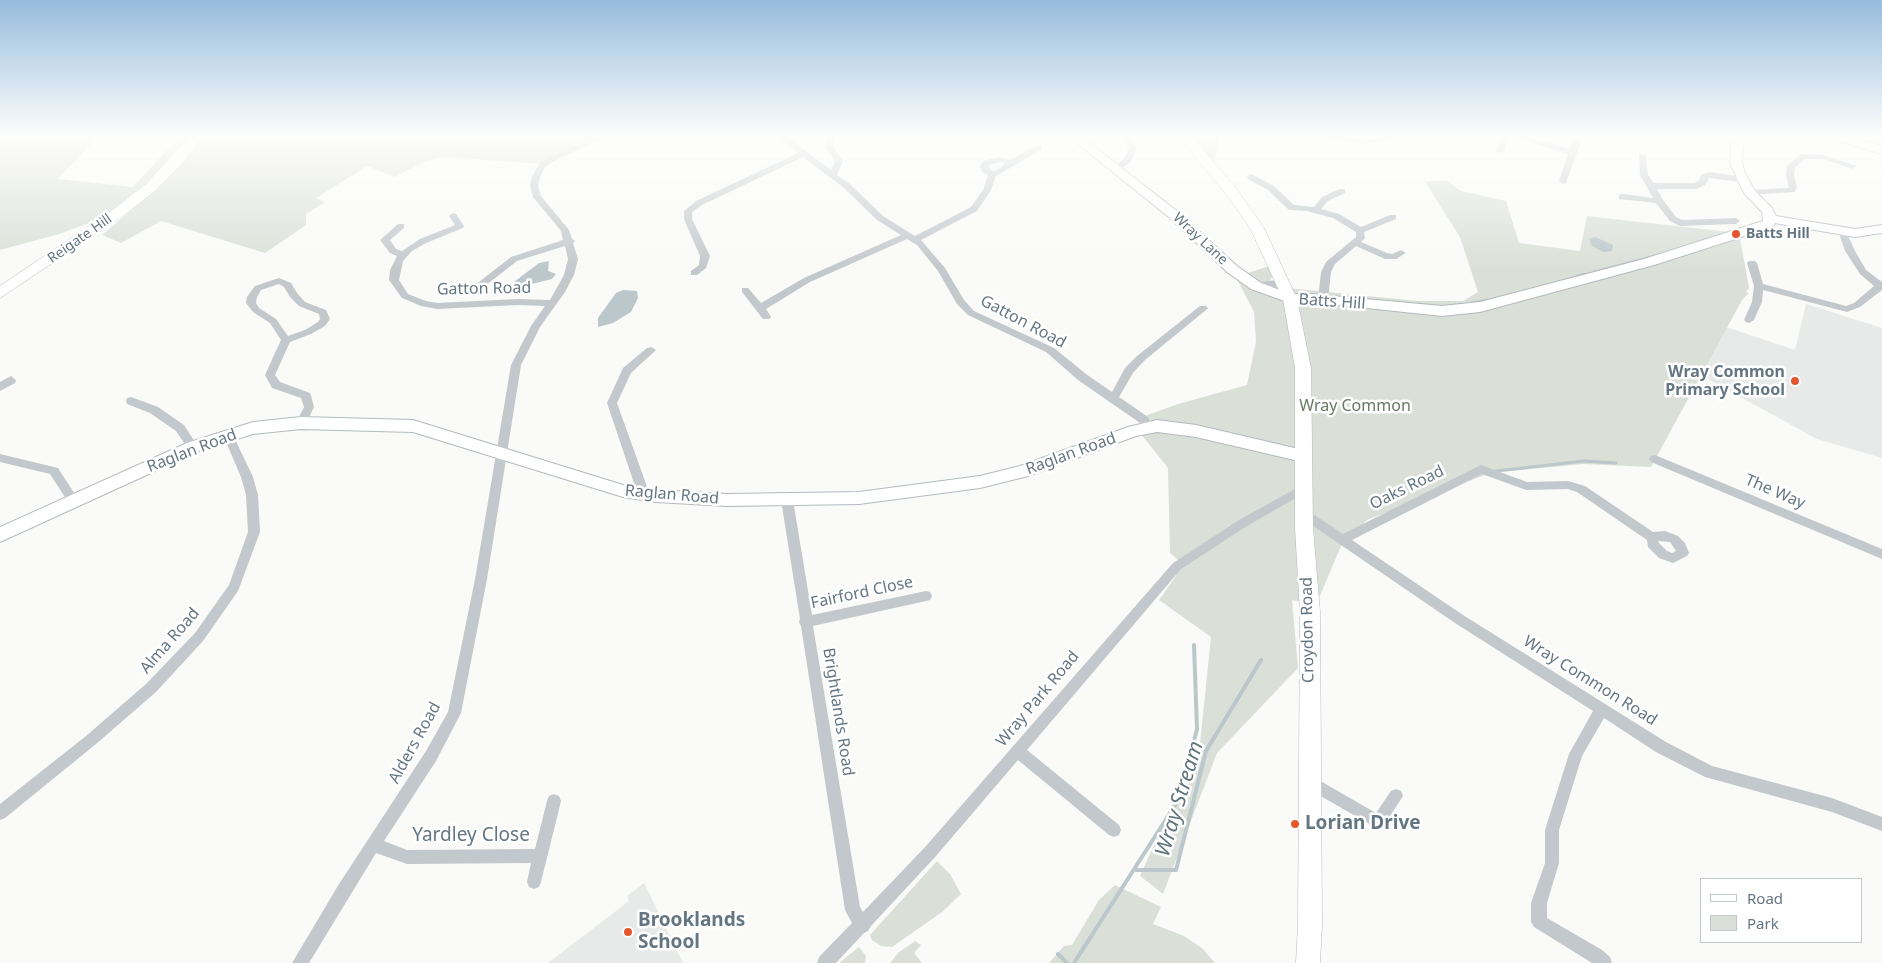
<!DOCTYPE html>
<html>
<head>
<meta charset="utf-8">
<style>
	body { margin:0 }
	#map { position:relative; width:1882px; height:963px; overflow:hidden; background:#fafaf8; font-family:"Noto Sans",sans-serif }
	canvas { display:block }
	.legend { position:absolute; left:1700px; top:878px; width:162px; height:65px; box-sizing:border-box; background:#fff; border:1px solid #c1c8cd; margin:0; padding:6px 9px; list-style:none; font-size:15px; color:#657683 }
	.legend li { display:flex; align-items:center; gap:10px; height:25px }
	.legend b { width:25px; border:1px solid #c1c8cd }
</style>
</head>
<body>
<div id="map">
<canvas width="1882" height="963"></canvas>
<ul class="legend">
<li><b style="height:6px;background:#fff"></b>Road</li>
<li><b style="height:14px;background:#dadfd7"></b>Park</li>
</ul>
</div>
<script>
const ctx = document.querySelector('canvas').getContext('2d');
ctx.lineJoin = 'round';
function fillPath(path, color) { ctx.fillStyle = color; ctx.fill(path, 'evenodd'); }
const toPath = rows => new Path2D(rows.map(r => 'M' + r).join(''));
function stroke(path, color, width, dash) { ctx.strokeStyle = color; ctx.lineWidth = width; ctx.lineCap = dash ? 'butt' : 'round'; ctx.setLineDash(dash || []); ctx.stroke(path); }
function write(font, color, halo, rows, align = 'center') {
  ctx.font = font + ' "Noto Sans",sans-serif'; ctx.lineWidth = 5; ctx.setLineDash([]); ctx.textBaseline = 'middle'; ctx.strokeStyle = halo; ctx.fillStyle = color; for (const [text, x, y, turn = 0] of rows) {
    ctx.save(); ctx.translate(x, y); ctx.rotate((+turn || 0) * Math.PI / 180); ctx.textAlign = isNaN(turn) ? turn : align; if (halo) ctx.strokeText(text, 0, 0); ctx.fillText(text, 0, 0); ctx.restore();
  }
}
fillPath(toPath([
	[1806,304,1882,328,1882,458,1817,439,1693,371,1723,326,1795,350],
	[644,883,683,963,548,963,629,901,627,896]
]), '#e8e9e9');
fillPath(toPath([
	[0,136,196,136,179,158,119,212,59,234,0,250],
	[179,137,133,187,58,179,97,138],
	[204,136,597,136,576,144,540,164,445,157,426,161,395,177,367,166,316,198,325,202,306,214,306,225,265,253,161,221,121,243,102,235,163,183],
	[1186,136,1219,136,1213,167,1198,151],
	[1446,180,1461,191,1506,201,1519,243,1580,251,1587,216,1739,233,1749,288,1746,292,1749,293,1742,300,1651,467,1583,464,1490,473,1367,520,1341,546,1316,605,1292,600,1298,668,1217,753,1163,894,1140,876,1200,744,1211,637,1159,600,1176,576,1178,560,1170,553,1168,468,1141,434,1155,423,1145,416,1178,404,1247,385,1256,342,1254,312,1236,277,1269,266,1272,277,1270,280,1278,287,1417,301,1463,301,1478,292,1460,237,1425,182],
	[937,861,950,874,961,894,942,912,892,947,881,946,872,940,870,935],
	[1115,885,1161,907,1153,924,1184,936,1203,949,1215,963,1049,963,1064,946,1072,945,1099,900],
	[915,941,921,945,914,953,922,963,890,963,898,953],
	[859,947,866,956,865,963,839,963]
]), '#dadfd7');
fillPath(toPath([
	[1595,237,1613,245,1612,251,1603,252,1592,246,1589,239],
	[549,261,548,271,556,274,552,279,515,288,514,282,539,263],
	[623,290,637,291,638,298,631,312,613,323,598,327,598,318,616,293]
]), '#bbc7cb');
stroke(toPath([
	[1594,272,1654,256],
	[1566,280,1584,274],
	[1471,303,1487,300]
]), '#bbc7cb', 2.5);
stroke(toPath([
	[1496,471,1584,461,1616,463]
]), '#bbc7cb', 3);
stroke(toPath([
	[1136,870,1176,870,1206,751,1261,660],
	[1058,954,1067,963],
	[1074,963,1179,799,1197,729,1194,645]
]), '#bbc7cb', 4);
const secondary = toPath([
	[1068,136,1081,136,1178,212,1237,266,1261,283,1291,294,1310,294,1442,306,1480,302,1644,259,1763,221,1762,212,1744,193,1730,163,1731,145,1739,136,1751,136,1743,146,1742,163,1745,173,1755,191,1772,208,1776,216,1855,229,1882,225,1882,233,1855,237,1775,223,1773,227,1654,265,1480,312,1442,316,1310,302,1290,303,1251,289,1227,272,1170,218,1068,136],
	[1826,136,1844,136,1882,146,1882,154,1828,138,1826,136],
	[301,417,413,420,623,485,656,490,727,494,859,492,980,476,1020,466,1128,427,1157,420,1196,425,1303,450,1309,452,1311,456,1309,460,1303,462,1196,437,1157,432,1136,436,1028,476,980,488,859,504,727,506,656,502,623,497,413,432,301,429,253,434,199,451,0,542,0,527,187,443,253,422,301,417]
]);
const primary = toPath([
	[190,136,202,136,184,161,156,190,124,215,0,298,0,286,114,209,146,184,190,136],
	[1178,136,1191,136,1236,188,1264,228,1297,299,1311,368,1313,528,1320,612,1322,924,1320,963,1296,963,1298,924,1300,612,1295,528,1295,368,1283,299,1250,228,1226,194,1178,136]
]);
stroke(secondary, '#b3babf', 2);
stroke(primary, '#b5babe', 1);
fillPath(toPath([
	[597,136,607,136,554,161,545,167,540,177,538,186,541,196,569,230,572,239,575,241,573,243,578,259,574,275,565,292,540,327,521,365,487,579,461,713,436,761,384,841,407,850,535,849,547,801,549,796,554,794,559,796,561,801,541,882,539,887,534,889,529,887,527,882,531,863,407,864,376,853,309,963,292,963,339,884,426,751,448,712,475,579,511,365,531,326,545,306,518,305,437,309,421,306,402,298,389,280,390,270,397,256,390,253,380,240,398,224,404,224,404,228,390,240,396,249,402,251,420,239,455,225,449,216,453,213,456,214,464,226,463,228,426,243,412,251,403,261,399,280,408,294,426,301,437,303,518,299,550,300,564,275,568,259,565,246,517,261,485,286,466,292,461,289,463,287,479,282,511,257,563,240,561,231,533,197,530,186,532,177,539,164,548,157,597,136],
	[777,136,786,136,831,170,835,161,825,147,828,136,836,136,833,147,843,161,837,175,850,184,883,216,915,236,971,207,983,190,988,175,982,172,980,166,983,161,1000,157,1010,160,1035,146,1041,146,1041,150,996,176,991,190,977,211,921,240,945,268,964,300,974,311,1054,348,1086,374,1112,392,1125,368,1137,356,1200,306,1206,306,1208,308,1206,310,1145,360,1133,373,1119,397,1148,417,1154,427,1153,430,1145,430,1140,423,1078,380,1046,352,968,315,957,304,938,271,917,245,907,239,810,282,766,309,771,317,769,319,763,319,742,292,742,288,748,288,761,303,804,278,901,235,877,220,844,188,803,157,702,205,692,212,692,219,710,256,706,268,697,275,691,275,691,271,699,265,700,256,684,219,684,211,696,201,798,153,777,136],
	[1000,162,1003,162,1004,165,995,171,990,170,989,165,1000,162],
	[1121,136,1129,136,1137,148,1131,162,1116,172,1112,169,1124,159,1129,148,1121,136],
	[1318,136,1338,136,1366,140,1387,136,1403,136,1399,138,1366,144,1322,138,1318,136],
	[1501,136,1509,136,1504,151,1500,153,1496,151,1501,136],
	[1511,136,1523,136,1570,149,1575,136,1583,136,1566,183,1563,184,1559,181,1568,154,1511,136],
	[1639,154,1646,156,1648,175,1654,183,1694,183,1698,181,1702,174,1709,172,1744,177,1745,179,1741,182,1709,178,1705,185,1696,189,1657,189,1663,200,1676,217,1682,220,1736,218,1740,221,1736,224,1680,226,1670,221,1656,203,1619,199,1619,195,1622,194,1653,198,1640,175,1639,154],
	[1801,154,1824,155,1857,166,1853,169,1823,159,1806,159,1795,167,1794,176,1797,187,1795,192,1747,195,1746,193,1750,190,1789,188,1786,176,1787,166,1801,154],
	[1251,174,1274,186,1294,205,1314,207,1322,197,1339,189,1345,189,1345,193,1328,201,1321,209,1339,214,1361,227,1390,215,1396,215,1396,219,1364,232,1365,238,1361,242,1387,253,1392,254,1401,250,1406,253,1396,259,1385,259,1356,246,1335,264,1331,272,1328,300,1323,303,1320,302,1318,300,1321,272,1326,262,1356,237,1356,232,1333,218,1307,211,1289,210,1268,190,1248,179,1247,177,1251,174],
	[1842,228,1846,231,1855,251,1866,270,1882,282,1882,290,1860,307,1847,312,1763,290,1762,302,1754,320,1749,323,1746,322,1744,320,1752,302,1754,286,1747,263,1749,261,1755,261,1757,263,1763,284,1846,306,1854,303,1874,286,1860,274,1845,251,1838,231,1842,228],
	[279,278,291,283,297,293,305,302,326,310,330,319,325,326,311,334,290,342,275,375,280,382,310,393,311,396,314,407,305,426,301,427,296,423,304,407,301,398,272,388,265,375,281,340,270,323,253,312,246,303,247,297,255,286,279,278],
	[279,284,284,287,290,297,299,306,319,314,320,319,318,322,305,330,288,336,276,319,259,308,256,303,257,297,261,290,279,284],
	[1282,279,1285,280,1285,284,1265,289,1256,289,1251,286,1256,283,1282,279],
	[651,347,656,350,631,373,617,403,650,495,648,498,644,499,640,498,638,495,607,403,623,368,647,348,651,347],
	[11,376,16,380,15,383,0,391,0,382,11,376],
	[131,397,158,407,184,425,198,447,197,450,189,450,176,431,150,413,127,404,126,401,127,398,131,397],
	[228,431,233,435,253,477,258,495,260,532,238,591,203,641,156,692,96,744,5,818,0,820,0,804,86,736,146,684,195,633,229,585,248,532,246,495,241,477,223,435,228,431],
	[0,454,58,468,78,499,80,502,78,505,70,505,50,474,0,462,0,454],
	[1655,455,1882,549,1882,559,1651,462,1649,459,1651,456,1655,455],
	[1481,465,1527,482,1568,481,1585,486,1653,532,1665,531,1678,536,1685,543,1689,553,1687,556,1673,563,1659,558,1648,547,1647,540,1577,492,1568,489,1526,490,1482,474,1352,540,1463,615,1666,742,1712,766,1832,798,1882,817,1882,831,1832,812,1705,777,1656,752,1604,718,1582,756,1559,830,1559,863,1547,903,1547,918,1602,950,1610,957,1612,963,1592,963,1534,927,1531,922,1531,903,1545,863,1545,830,1569,754,1593,711,1455,623,1300,517,1298,514,1300,511,1308,511,1343,534,1481,465],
	[1659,541,1670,542,1676,551,1672,553,1667,551,1658,542,1659,541],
	[1304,484,1308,485,1310,488,1308,491,1247,526,1181,569,1027,750,1119,825,1121,830,1119,835,1114,837,1109,835,1018,760,936,856,871,926,868,931,864,933,836,963,817,963,819,957,852,923,845,910,801,626,799,622,800,619,781,500,783,497,791,497,793,500,812,615,926,591,930,592,932,596,930,600,926,601,813,626,860,907,863,912,926,846,1173,563,1239,520,1304,484],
	[1310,775,1376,813,1391,791,1396,789,1401,791,1403,796,1383,827,1378,829,1305,787,1303,782,1305,777,1310,775]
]), '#c3c8cc');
fillPath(secondary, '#fff');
fillPath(primary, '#fff');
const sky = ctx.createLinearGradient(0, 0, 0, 271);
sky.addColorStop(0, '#96bcdc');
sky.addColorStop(0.5, '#fdfdfc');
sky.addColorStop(1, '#fdfdfc00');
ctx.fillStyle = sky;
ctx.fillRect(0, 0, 1882, 271);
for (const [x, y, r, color] of [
	[1736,234,5,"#e4572e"],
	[1795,381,5,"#e4572e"],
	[1295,824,5,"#e4572e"],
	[628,932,5,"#e4572e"]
]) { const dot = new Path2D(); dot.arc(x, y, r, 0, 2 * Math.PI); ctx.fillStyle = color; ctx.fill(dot); stroke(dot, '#fff', 2); }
write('bold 14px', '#657683', '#fff', [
	["Batts Hill",1746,234]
], 'left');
write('14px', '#657683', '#fff', [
	["Reigate Hill",80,239,-35],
	["Wray Lane",1200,239,43]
]);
write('16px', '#657683', '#fff', [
	["Gatton Road",484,289,-1],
	["Batts Hill",1332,302,4],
	["Gatton Road",1023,322,28],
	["Raglan Road",192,451,-21],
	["Raglan Road",1071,454,-20],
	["Oaks Road",1407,488,-26],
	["The Way",1775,492,23],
	["Raglan Road",672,495,5],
	["Fairford Close",862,593,-12],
	["Croydon Road",1308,630,-91],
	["Alma Road",170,641,-49],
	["Wray Common Road",1590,681,32],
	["Wray Park Road",1038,699,-50],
	["Brightlands Road",838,712,81],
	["Alders Road",415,743,-61]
]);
write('bold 16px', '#657683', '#fff', [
	["Wray Common",1785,372],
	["Primary School",1785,390]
], 'right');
write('16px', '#687a64', '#fff', [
	["Wray Common",1355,406]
]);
write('bold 19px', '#657683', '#fff', [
	["Lorian Drive",1305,824],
	["Brooklands",638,921],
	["School",638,943]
], 'left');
write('19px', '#657683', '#fff', [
	["Yardley Close",471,836]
]);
write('italic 21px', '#60757c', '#fff', [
	["Wray Stream",1180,799,-73]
]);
</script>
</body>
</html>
